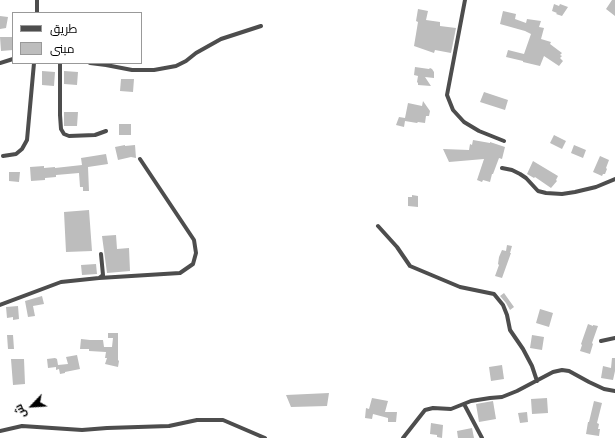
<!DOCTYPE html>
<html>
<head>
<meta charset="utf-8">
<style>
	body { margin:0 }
	#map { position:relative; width:615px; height:438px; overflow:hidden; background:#fff; font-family:"Fira Sans",Cairo,sans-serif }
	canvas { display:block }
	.legend { position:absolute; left:12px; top:12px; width:130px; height:52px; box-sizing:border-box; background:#fff; border:1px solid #999; margin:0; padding:5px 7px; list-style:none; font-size:12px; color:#000 }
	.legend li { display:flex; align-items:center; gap:8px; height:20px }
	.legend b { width:20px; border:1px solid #999 }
	.north { position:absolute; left:12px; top:386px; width:40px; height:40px; -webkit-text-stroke:3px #fff; paint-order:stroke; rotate:245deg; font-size:11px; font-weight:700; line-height:16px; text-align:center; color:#000 }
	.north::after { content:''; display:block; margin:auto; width:14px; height:18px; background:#000; clip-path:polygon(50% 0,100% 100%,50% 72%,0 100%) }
</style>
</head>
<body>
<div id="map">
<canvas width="615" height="438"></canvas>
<ul class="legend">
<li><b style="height:5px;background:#4d4d4d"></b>طريق</li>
<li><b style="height:11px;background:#bdbdbd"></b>مبنى</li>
</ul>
<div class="north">ش</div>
</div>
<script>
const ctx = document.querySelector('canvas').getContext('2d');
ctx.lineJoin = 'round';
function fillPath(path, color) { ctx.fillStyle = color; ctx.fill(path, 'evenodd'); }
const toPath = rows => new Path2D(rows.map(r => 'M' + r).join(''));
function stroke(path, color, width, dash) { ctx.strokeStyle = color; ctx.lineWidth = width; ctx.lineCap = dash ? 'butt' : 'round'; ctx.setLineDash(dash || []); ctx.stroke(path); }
fillPath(toPath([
	[612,0,615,0,615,16,606,9],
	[554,4,559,6,560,4,568,7,562,16,556,14,557,13,552,11],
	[418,9,428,11,426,20,440,22,440,26,456,28,451,53,435,50,434,53,414,46,418,22,416,21],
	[503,11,516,14,515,19,526,23,527,19,541,21,539,27,544,28,541,39,551,42,550,44,562,53,560,55,562,56,560,58,563,61,559,66,544,56,540,66,523,62,523,61,506,57,508,50,524,54,531,34,525,31,500,24],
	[0,16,8,17,6,28,0,29],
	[0,37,13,37,13,50,1,51],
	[415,67,429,69,430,68,432,69,434,72,434,78,425,77,431,86,418,85,418,83,417,82,418,76,414,75],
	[42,71,55,72,54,86,42,85],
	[64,71,78,72,77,85,64,84],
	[121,79,134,79,133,92,120,91],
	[484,92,508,100,505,110,480,102],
	[423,101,430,111,429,116,426,116,425,123,418,122,417,123,405,121,404,127,396,125,399,117,405,118,408,103,422,106],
	[64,112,78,112,77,126,64,126],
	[119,124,131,124,131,135,119,135],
	[554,135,566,141,562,149,550,143],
	[473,140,490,143,490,142,505,147,502,159,499,158,493,174,492,174,490,182,483,180,482,182,477,180,484,159,449,162,443,149,469,150,470,144,472,145],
	[125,145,125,146,135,145,136,158,131,157,118,160,115,147],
	[574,145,586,150,583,158,571,153],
	[106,154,108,164,88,167,89,191,83,191,83,187,80,187,79,173,56,175,56,177,45,178,45,180,31,181,30,167,44,166,44,168,55,167,55,168,82,165,81,158],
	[600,156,609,160,606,168,607,169,605,174,603,174,602,176,593,172],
	[533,161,558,176,556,180,557,181,551,188,535,177,534,178,527,174],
	[9,172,20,172,19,182,9,181],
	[412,195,418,196,418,207,408,206,408,197,412,197],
	[89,210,92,251,66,252,64,212],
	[116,235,117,249,129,248,130,271,107,273,102,236],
	[507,245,512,246,510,253,511,253,502,278,495,276,499,265,498,264,499,257,502,250,506,251],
	[96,264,97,274,82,275,81,265],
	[504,293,514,307,510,310,506,303,500,296],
	[42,296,44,304,33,306,35,316,28,317,25,301],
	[18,306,19,319,13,320,13,317,7,318,6,307],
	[540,309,553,313,549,327,536,323],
	[588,324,593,326,593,325,598,326,592,343,593,344,590,354,580,351,582,345,581,344],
	[108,333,118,333,118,360,119,361,118,367,105,364,107,358,105,358,106,352,89,351,89,349,80,349,81,339,90,340,103,340,104,347,112,347,113,338,108,338],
	[7,335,13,335,14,349,8,349],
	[532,335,544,337,542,350,530,348],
	[77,355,80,369,65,372,65,373,60,374,59,369,56,370,56,367,48,368,47,359,55,358,57,359,58,365,68,364,66,357],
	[612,358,615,358,615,371,613,380,601,378,603,366,611,368],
	[11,359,24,359,25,384,13,385],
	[502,365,504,379,491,381,489,367],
	[329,393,327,406,291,407,286,395],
	[372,398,388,401,385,412,397,412,396,422,388,422,388,418,373,414,372,419,365,418,366,408,369,409],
	[547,398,548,413,532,414,531,399],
	[493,401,496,419,479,422,476,404],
	[594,401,602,403,597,423,599,424,598,429,600,429,599,436,586,434,588,422,589,422],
	[527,412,528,422,520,423,518,413],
	[431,423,443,425,442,438,437,437,437,435,430,434],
	[472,428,474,438,458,438,457,431]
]), '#bdbdbd');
stroke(toPath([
	[37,0,37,13],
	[465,0,447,95,453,110,464,122,479,131,504,141],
	[0,63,13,59],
	[60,63,60,115,61,129,64,134,69,136,95,135,106,131],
	[90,63,106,65,132,70,154,70,176,66,186,61,196,53,221,39,261,26],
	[3,156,16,154,22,149,27,140,34,63],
	[502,168,512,170,520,174,526,178,538,191,546,193,562,194,575,192,596,187,615,179],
	[378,226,397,247,410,266,460,287,494,294,503,305,507,315,510,330,523,349,532,366,537,381],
	[99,278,180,273,193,264,196,253,194,240,140,159],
	[0,305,61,282,99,278,103,275,101,254],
	[601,341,615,338],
	[464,404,482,438],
	[0,431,22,426,82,430,107,428,169,426,197,420,223,420,265,438],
	[403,438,425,410,433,408,451,409,471,401,490,398,502,397,517,391,553,372,562,370,569,371,589,382,604,389,615,391]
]), '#4d4d4d', 4);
</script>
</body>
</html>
